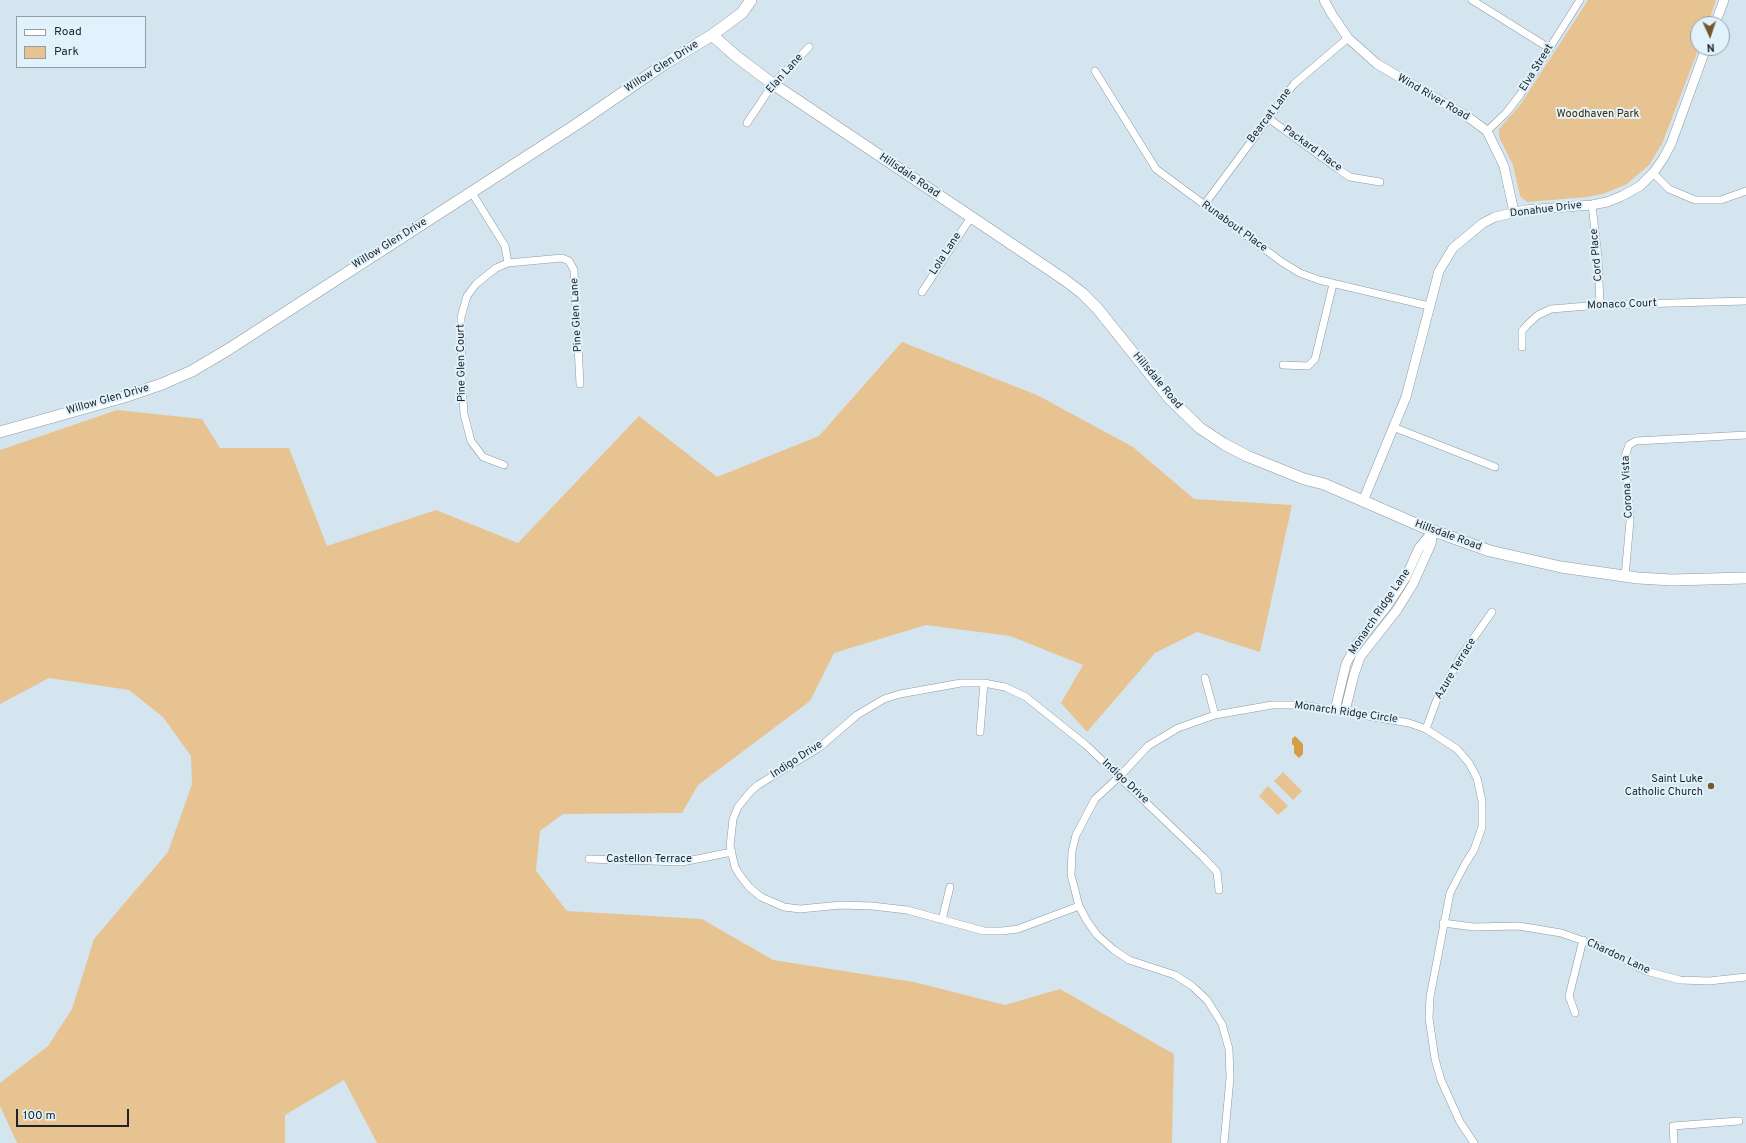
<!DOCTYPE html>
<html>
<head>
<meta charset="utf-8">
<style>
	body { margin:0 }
	#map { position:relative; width:1746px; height:1143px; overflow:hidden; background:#d5e5ef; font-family:Overpass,sans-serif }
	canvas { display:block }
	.legend { position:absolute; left:16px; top:16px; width:130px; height:52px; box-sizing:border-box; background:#e2f2fc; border:1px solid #939fa6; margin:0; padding:5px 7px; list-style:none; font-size:12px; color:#1d2326 }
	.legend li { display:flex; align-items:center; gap:8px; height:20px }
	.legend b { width:20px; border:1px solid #939fa6 }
	.north { position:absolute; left:1690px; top:16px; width:40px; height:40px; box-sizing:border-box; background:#e2f2fc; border:1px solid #939fa6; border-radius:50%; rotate:177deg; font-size:11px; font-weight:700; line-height:16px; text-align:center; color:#1d2326 }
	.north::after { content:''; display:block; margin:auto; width:14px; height:18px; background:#75582c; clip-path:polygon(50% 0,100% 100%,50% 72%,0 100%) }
	.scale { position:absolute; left:16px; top:1109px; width:113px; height:18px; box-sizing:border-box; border:2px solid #1d2326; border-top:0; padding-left:5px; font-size:12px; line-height:14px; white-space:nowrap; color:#1d2326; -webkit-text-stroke:3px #e2f2fc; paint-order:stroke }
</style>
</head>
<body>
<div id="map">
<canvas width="1746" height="1143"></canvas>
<ul class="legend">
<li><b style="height:5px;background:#fff"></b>Road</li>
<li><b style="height:11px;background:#e7c391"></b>Park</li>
</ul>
<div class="north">N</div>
<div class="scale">100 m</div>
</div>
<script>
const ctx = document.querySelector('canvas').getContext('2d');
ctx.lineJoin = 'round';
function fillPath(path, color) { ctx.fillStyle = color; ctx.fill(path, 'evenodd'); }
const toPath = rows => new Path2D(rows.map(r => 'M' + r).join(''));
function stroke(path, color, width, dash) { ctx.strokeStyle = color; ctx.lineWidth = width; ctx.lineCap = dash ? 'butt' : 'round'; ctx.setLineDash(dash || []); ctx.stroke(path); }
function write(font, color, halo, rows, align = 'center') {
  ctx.font = font + ' Overpass,sans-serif'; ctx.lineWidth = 4; ctx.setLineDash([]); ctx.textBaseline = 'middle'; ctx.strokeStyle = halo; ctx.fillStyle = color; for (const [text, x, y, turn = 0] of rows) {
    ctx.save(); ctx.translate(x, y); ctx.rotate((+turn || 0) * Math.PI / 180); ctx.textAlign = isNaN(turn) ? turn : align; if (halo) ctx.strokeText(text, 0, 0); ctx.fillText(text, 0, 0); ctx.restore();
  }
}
fillPath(toPath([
	[1588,0,1716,0,1708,24,1698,24,1699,48,1662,144,1649,165,1627,184,1603,194,1587,197,1527,202,1520,196,1513,165,1499,137,1499,129,1520,105],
	[902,342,1037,395,1133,447,1194,499,1292,505,1260,652,1197,632,1155,653,1087,732,1061,703,1083,665,1010,636,926,625,834,653,810,701,698,785,682,813,563,814,540,831,536,871,567,911,702,919,773,960,914,982,1005,1005,1060,989,1174,1054,1172,1143,377,1143,344,1080,285,1115,285,1143,17,1143,0,1106,0,1083,48,1046,72,1009,94,939,168,852,192,784,191,756,163,717,129,690,49,678,0,704,0,450,117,410,202,419,220,448,289,448,327,546,436,510,518,543,639,416,717,477,819,436],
	[1283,772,1302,791,1293,800,1274,781],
	[1268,786,1288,806,1278,815,1259,796]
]), '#e7c391');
fillPath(toPath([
	[1295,736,1303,744,1303,754,1299,758,1294,753,1294,746,1292,744,1292,739]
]), '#d59d46');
const minor = toPath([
	[1472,0,1549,48],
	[1095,71,1156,169,1282,262,1300,273,1319,280,1429,306],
	[1268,118,1338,169,1350,177,1380,182],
	[747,123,773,84,809,47],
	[1487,131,1506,113,1520,95,1580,0],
	[1653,173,1669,189,1695,200,1721,200,1746,191],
	[472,193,505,246,508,263],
	[1204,205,1294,84,1348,38],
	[1592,205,1598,257,1600,305],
	[922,292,971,217],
	[1522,347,1522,331,1527,325,1538,315,1551,309,1600,305,1746,301],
	[1283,365,1308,366,1315,359,1333,284],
	[1393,427,1495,467],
	[504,465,483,457,471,441,464,414,462,385,461,317,467,296,476,284,496,268,508,263,562,258,569,261,574,270,580,384],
	[1625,576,1630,521,1625,456,1629,445,1636,441,1746,435],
	[1205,678,1215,715],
	[1426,729,1437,699,1445,685,1461,656,1492,612],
	[980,732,984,683],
	[589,859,682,862,732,852],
	[1079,906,1018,929,1002,931,984,931,907,910,872,906,841,905,800,909,784,907,761,897,749,887,739,874,735,867,730,846,733,819,738,807,751,791,758,785,820,747,857,715,884,699,900,694,961,683,984,683,1005,687,1026,697,1086,745,1203,857,1217,872,1219,890],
	[942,920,950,887],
	[1443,923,1474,927,1519,926,1561,933,1598,946,1646,971,1680,980,1709,981,1746,977],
	[1575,1013,1569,996,1583,940],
	[1224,1143,1230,1078,1229,1049,1222,1024,1207,1000,1192,986,1175,975,1129,960,1114,950,1097,935,1087,921,1079,906,1071,875,1072,851,1076,835,1095,799,1120,776,1148,746,1178,728,1215,715,1272,705,1303,705,1409,723,1426,729,1457,749,1469,763,1477,778,1482,801,1482,827,1474,850,1465,864,1450,893,1430,997,1429,1018,1435,1059,1441,1080,1460,1122,1474,1143],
	[1674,1143,1673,1126,1739,1121]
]);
const tertiary = toPath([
	[1324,0,1333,16,1348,38,1377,64,1468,117,1487,131,1504,166,1514,212],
	[1715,24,1724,0],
	[1363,501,1406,397,1439,271,1453,248,1483,223,1495,217,1525,210,1592,205,1607,202,1622,196,1640,186,1653,173,1663,159,1671,144,1706,48],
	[1335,710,1346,664,1356,645,1387,606,1406,577,1419,548,1433,531,1431,544,1413,584,1397,610,1360,657,1354,675,1345,711]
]);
const secondary = toPath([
	[712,35,737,57,773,84,1065,280,1082,293,1097,308,1170,399,1200,428,1224,444,1247,456,1304,479,1324,484,1423,527,1490,551,1561,567,1638,578,1672,580,1746,578],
	[0,432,124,397,162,384,192,371,229,349,577,124,663,65,712,35,742,13,751,0]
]);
stroke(minor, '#8c9aa3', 8);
stroke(tertiary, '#8c9aa3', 10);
stroke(secondary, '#8c9aa3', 12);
stroke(minor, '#fff', 7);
stroke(tertiary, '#fff', 9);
stroke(secondary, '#fff', 11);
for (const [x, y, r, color] of [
	[1711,786,4,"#75582c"]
]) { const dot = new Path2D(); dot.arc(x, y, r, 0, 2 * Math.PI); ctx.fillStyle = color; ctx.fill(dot); stroke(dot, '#e2f2fc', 1.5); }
write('11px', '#1d2326', '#e2f2fc', [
	["Willow Glen Drive",662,67,-33],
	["Elva Street",1537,68,-58],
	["Elan Lane",785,74,-48],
	["Wind River Road",1433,98,30],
	["Bearcat Lane",1270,116,-53],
	["Packard Place",1312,149,36],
	["Hillsdale Road",909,176,34],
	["Donahue Drive",1546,210,-7],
	["Runabout Place",1234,227,36],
	["Willow Glen Drive",390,244,-32],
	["Lola Lane",946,254,-57],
	["Cord Place",1597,255,-95],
	["Monaco Court",1622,305,-2],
	["Pine Glen Lane",577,315,-93],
	["Pine Glen Court",462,363,-91],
	["Hillsdale Road",1157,381,50],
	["Willow Glen Drive",108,400,-16],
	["Corona Vista",1628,487,-93],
	["Hillsdale Road",1448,536,20],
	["Monarch Ridge Lane",1380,612,-56],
	["Azure Terrace",1456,669,-59],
	["Monarch Ridge Circle",1346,713,8],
	["Indigo Drive",797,760,-33],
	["Indigo Drive",1125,782,43],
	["Castellon Terrace",649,860],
	["Chardon Lane",1618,957,25]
]);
write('11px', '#422b04', '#e2f2fc', [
	["Woodhaven Park",1598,115]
]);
write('11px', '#1d2326', '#e2f2fc', [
	["Saint Luke",1703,780],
	["Catholic Church",1703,793]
], 'right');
</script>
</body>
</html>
